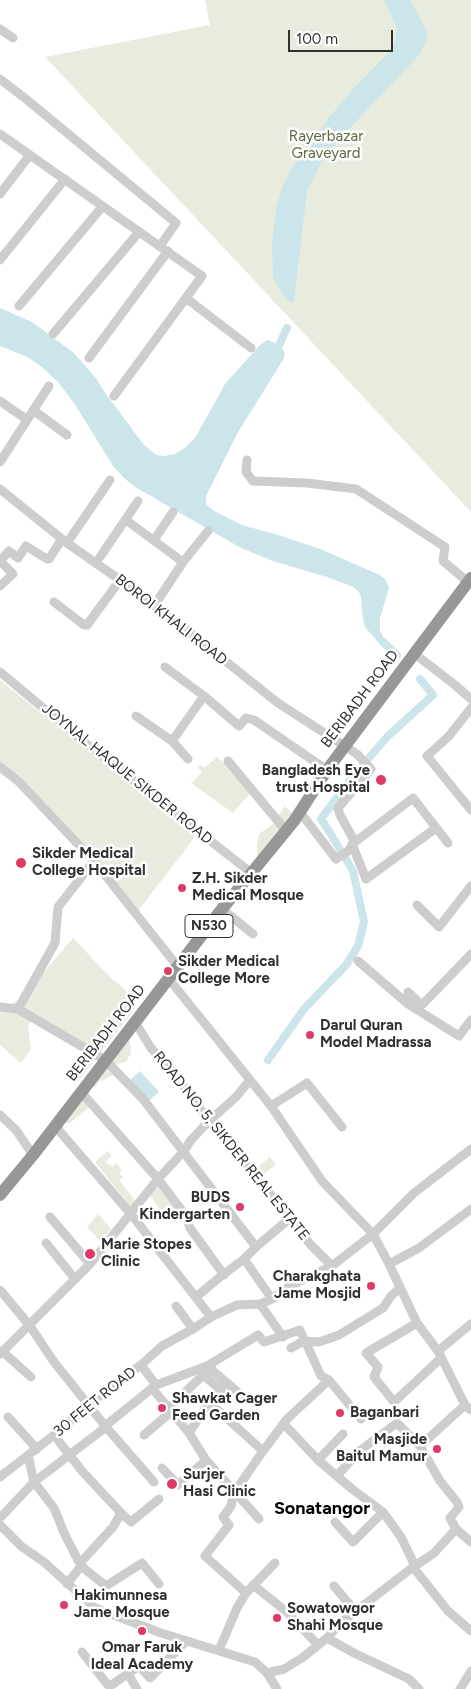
<!DOCTYPE html>
<html>
<head>
<meta charset="utf-8">
<style>
	body { margin:0 }
	#map { position:relative; width:471px; height:1689px; overflow:hidden; background:#fff; font-family:Figtree,sans-serif }
	canvas { display:block }
	.scale { position:absolute; left:288px; top:30px; width:105px; height:22px; box-sizing:border-box; border:2px solid #303030; border-top:0; padding-left:6px; font-size:15px; line-height:18px; white-space:nowrap; color:#303030; -webkit-text-stroke:4px #fff; paint-order:stroke }
</style>
</head>
<body>
<div id="map">
<canvas width="471" height="1689"></canvas>
<div class="scale">100 m</div>
</div>
<script>
const ctx = document.querySelector('canvas').getContext('2d');
ctx.lineJoin = 'round';
function fillPath(path, color) { ctx.fillStyle = color; ctx.fill(path, 'evenodd'); }
const toPath = rows => new Path2D(rows.map(r => 'M' + r).join(''));
function stroke(path, color, width, dash) { ctx.strokeStyle = color; ctx.lineWidth = width; ctx.lineCap = dash ? 'butt' : 'round'; ctx.setLineDash(dash || []); ctx.stroke(path); }
function write(font, color, halo, rows, align = 'center') {
  ctx.font = font + ' Figtree,sans-serif'; ctx.lineWidth = 5; ctx.setLineDash([]); ctx.textBaseline = 'middle'; ctx.strokeStyle = halo; ctx.fillStyle = color; for (const [text, x, y, turn = 0] of rows) {
    ctx.save(); ctx.translate(x, y); ctx.rotate((+turn || 0) * Math.PI / 180); ctx.textAlign = isNaN(turn) ? turn : align; if (halo) ctx.strokeText(text, 0, 0); ctx.fillText(text, 0, 0); ctx.restore();
  }
}
fillPath(toPath([
	[205,0,471,0,471,512,45,57,210,25],
	[0,680,195,837,138,911,0,764],
	[217,757,254,789,233,813,191,783,202,772,198,767,201,765,204,768],
	[285,806,294,815,258,865,257,845,259,834,273,824],
	[73,938,110,977,121,986,133,999,135,1007,133,1011,77,1083,78,1073,87,1057,87,1049,37,1016,28,1025,31,1049,21,1063,0,1045,0,1012,7,1006,22,998],
	[123,1039,130,1041,131,1053,126,1062,117,1064,114,1074,102,1081,100,1080,95,1087,86,1086],
	[83,1097,92,1105,70,1123,66,1123,63,1120],
	[108,1151,112,1156,105,1162,111,1166,114,1166,116,1162,122,1170,119,1173,123,1177,119,1180,136,1202,130,1206,95,1162],
	[270,1157,276,1165,261,1176,255,1169],
	[159,1183,178,1207,164,1215,149,1194],
	[98,1214,111,1229,100,1241,87,1227]
]), '#e8ecde');
fillPath(toPath([
	[384,0,410,0,424,25,428,36,420,54,347,131,323,160,307,191,295,293,293,303,287,300,273,278,272,244,276,209,283,185,290,171,298,159,312,146,324,124,352,90,391,50,396,38,397,28],
	[0,308,32,322,74,353,95,377,106,394,144,445,156,455,164,456,175,454,187,446,195,438,225,384,260,345,267,340,273,342,283,349,285,354,283,360,237,434,206,496,206,504,214,511,242,525,278,535,320,549,380,575,386,580,389,588,380,618,380,630,382,635,389,645,389,648,377,641,365,627,362,613,361,596,358,591,353,587,330,578,273,561,241,548,135,487,124,478,113,466,74,403,58,382,43,368,32,360,23,355,0,346],
	[140,1071,159,1092,149,1101,130,1080]
]), '#cbe5eb');
stroke(toPath([
	[275,354,287,328],
	[382,641,397,655],
	[268,1060,304,1009,346,965,358,946,364,922,353,871,332,836,321,819,350,780,387,737,433,695,420,679]
]), '#cbe5eb', 8);
stroke(toPath([
	[0,29,13,38],
	[0,79,26,99,176,223,160,246],
	[0,134,202,276,114,396],
	[0,194,29,156],
	[0,260,65,179],
	[186,298,251,348],
	[19,306,102,207],
	[53,334,139,232],
	[89,358,168,251],
	[0,401,26,419],
	[33,410,67,435],
	[247,460,246,472,253,481,307,483,356,489,445,547,443,561,468,582],
	[0,462,49,386],
	[0,489,67,543,120,580,184,628,278,703,357,754,371,769,338,808,340,815,355,842],
	[126,520,183,562],
	[154,540,173,512],
	[67,543,110,480],
	[96,563,138,501],
	[0,586,13,574,0,561,9,551,18,558,26,546,47,559,49,559,62,539],
	[54,602,84,625,87,625,120,580],
	[154,606,183,562,208,531],
	[415,654,455,685,471,699],
	[165,667,204,696,239,726,246,718,254,720,327,770],
	[0,672,84,742,254,875],
	[471,708,449,736,427,756,471,810],
	[136,716,172,741,188,759],
	[172,741,204,696],
	[228,761,287,832],
	[0,767,18,781,94,861,178,967],
	[300,812,336,859,348,851,355,842,413,798,448,843],
	[352,844,366,879,436,828],
	[417,905,439,927,471,886],
	[222,909,253,934],
	[358,961,408,1004,459,1036,471,1020],
	[169,979,271,1106,322,1181,373,1234,389,1264,417,1323,438,1351,465,1405,471,1410],
	[408,992,422,1005,471,954],
	[0,1007,18,1009,105,1060,143,1099,256,1247],
	[18,1009,55,943,58,907,94,861],
	[135,1022,151,1048,177,1077,209,1121,231,1145,310,1244,332,1266],
	[81,1092,158,1179,186,1216,190,1228,224,1275],
	[271,1106,307,1083,342,1127],
	[0,1115,16,1130,33,1155],
	[55,1126,131,1214,211,1317],
	[50,1217,90,1264],
	[46,1243,75,1279],
	[244,1259,272,1299],
	[389,1264,419,1248,471,1209],
	[0,1290,30,1326,54,1362,106,1427,154,1482],
	[196,1297,220,1277,244,1259,256,1247,289,1219],
	[260,1304,283,1337],
	[176,1306,193,1329],
	[417,1323,366,1353,378,1367,374,1377,394,1402,440,1359],
	[291,1348,304,1341,319,1342,339,1335,383,1308,391,1296,400,1288],
	[2,1351,31,1377],
	[438,1351,471,1324],
	[0,1354,90,1264,158,1179,184,1151,191,1140,209,1121,236,1097,250,1080],
	[141,1365,156,1385],
	[207,1366,240,1394],
	[203,1375,221,1390],
	[329,1380,361,1419],
	[226,1382,210,1403,263,1451],
	[152,1388,189,1433,206,1460,259,1519],
	[168,1409,203,1375,212,1369],
	[8,1417,37,1449],
	[284,1424,318,1460,352,1489,383,1512,401,1537,415,1566,413,1567,448,1611,471,1631],
	[105,1426,156,1385,207,1366,258,1335,264,1342,300,1330,321,1376,329,1380,287,1419,263,1451,234,1493,231,1506,223,1517,229,1525,205,1556,246,1593],
	[189,1433,204,1410,210,1403],
	[54,1435,82,1471,121,1513],
	[144,1435,171,1412],
	[420,1446,465,1405],
	[28,1455,34,1482,54,1508,65,1535,81,1566,106,1586,142,1563,159,1584],
	[318,1460,343,1434],
	[162,1468,178,1485,206,1460],
	[337,1476,358,1452,397,1423,420,1446,440,1481,457,1502,459,1507,450,1518,456,1529,434,1553,415,1566],
	[0,1477,54,1435,111,1386,141,1365,162,1346,193,1329,211,1317,237,1305,260,1304,272,1299,290,1286,332,1266,373,1234,414,1193,471,1149],
	[0,1518,34,1482,106,1427],
	[335,1522,353,1542,383,1512],
	[0,1525,21,1546,44,1562,95,1608,161,1633,255,1662,267,1673,284,1669,302,1658,327,1638,342,1622,413,1567],
	[456,1529,471,1542],
	[67,1584,81,1566,82,1561,113,1527,121,1513,131,1522,159,1499],
	[253,1585,287,1612,318,1645],
	[334,1586,356,1612],
	[327,1638,354,1653,409,1679,419,1689],
	[219,1650,237,1608,246,1593,275,1563],
	[82,1652,107,1684,110,1686,139,1666,150,1678,186,1641],
	[267,1673,277,1689],
	[128,1674,137,1689],
	[460,1689,471,1671]
]), '#cdcdcd', 9);
stroke(toPath([
	[0,1195,33,1155,222,909,294,821,327,770,471,578]
]), '#979797', 12);
for (const [x, y, r, color] of [
	[381,780,6,"#de3a65"],
	[21,863,6,"#de3a65"],
	[182,888,5,"#de3a65"],
	[168,971,5,"#de3a65"],
	[310,1035,5,"#de3a65"],
	[240,1207,5,"#de3a65"],
	[90,1254,6,"#de3a65"],
	[371,1286,5,"#de3a65"],
	[162,1408,5,"#de3a65"],
	[340,1413,5,"#de3a65"],
	[437,1449,5,"#de3a65"],
	[172,1484,6,"#de3a65"],
	[64,1605,5,"#de3a65"],
	[277,1618,5,"#de3a65"],
	[142,1631,5,"#de3a65"]
]) { const dot = new Path2D(); dot.arc(x, y, r, 0, 2 * Math.PI); ctx.fillStyle = color; ctx.fill(dot); stroke(dot, '#fff', 2); }
for (const [x, y, w] of [
	[209,926,48]
]) { const box = new Path2D(); box.roundRect(x - w / 2, y - 11.5, w, 23, 4); ctx.fillStyle = '#fff'; ctx.fill(box); stroke(box, '#303030', 1); }
write('bold 14px', '#303030', null, [
	["N530",209,926]
]);
write('15px', '#5b6a3e', '#fff', [
	["Rayerbazar",326,137],
	["Graveyard",326,154]
]);
write('15px', '#303030', '#fff', [
	["BOROI KHALI ROAD",171,620,38],
	["BERIBADH ROAD",360,699,-53],
	["JOYNAL HAQUE SIKDER ROAD",127,774,39],
	["BERIBADH ROAD",106,1033,-52],
	["ROAD NO. 5, SIKDER REAL ESTATE",231,1146,51],
	["30 FEET ROAD",95,1402,-39]
]);
write('bold 15px', '#303030', '#fff', [
	["Bangladesh Eye",370,771,"right"],
	["trust Hospital",370,788,"right"],
	["Sikder Medical",32,854],
	["College Hospital",32,871],
	["Z.H. Sikder",192,879],
	["Medical Mosque",192,896],
	["Sikder Medical",178,962],
	["College More",178,979],
	["Darul Quran",320,1026],
	["Model Madrassa",320,1043],
	["BUDS",230,1198,"right"],
	["Kindergarten",230,1215,"right"],
	["Marie Stopes",101,1245],
	["Clinic",101,1262],
	["Charakghata",361,1277,"right"],
	["Jame Mosjid",361,1294,"right"],
	["Shawkat Cager",172,1399],
	["Feed Garden",172,1416],
	["Baganbari",350,1413],
	["Masjide",427,1440,"right"],
	["Baitul Mamur",427,1457,"right"],
	["Surjer",183,1475],
	["Hasi Clinic",183,1492],
	["Hakimunnesa",74,1596],
	["Jame Mosque",74,1613],
	["Sowatowgor",287,1609],
	["Shahi Mosque",287,1626],
	["Omar Faruk",142,1648,"center"],
	["Ideal Academy",142,1665,"center"]
], 'left');
write('bold 18px', '#000', '#fff', [
	["Sonatangor",322,1509]
]);
</script>
</body>
</html>
